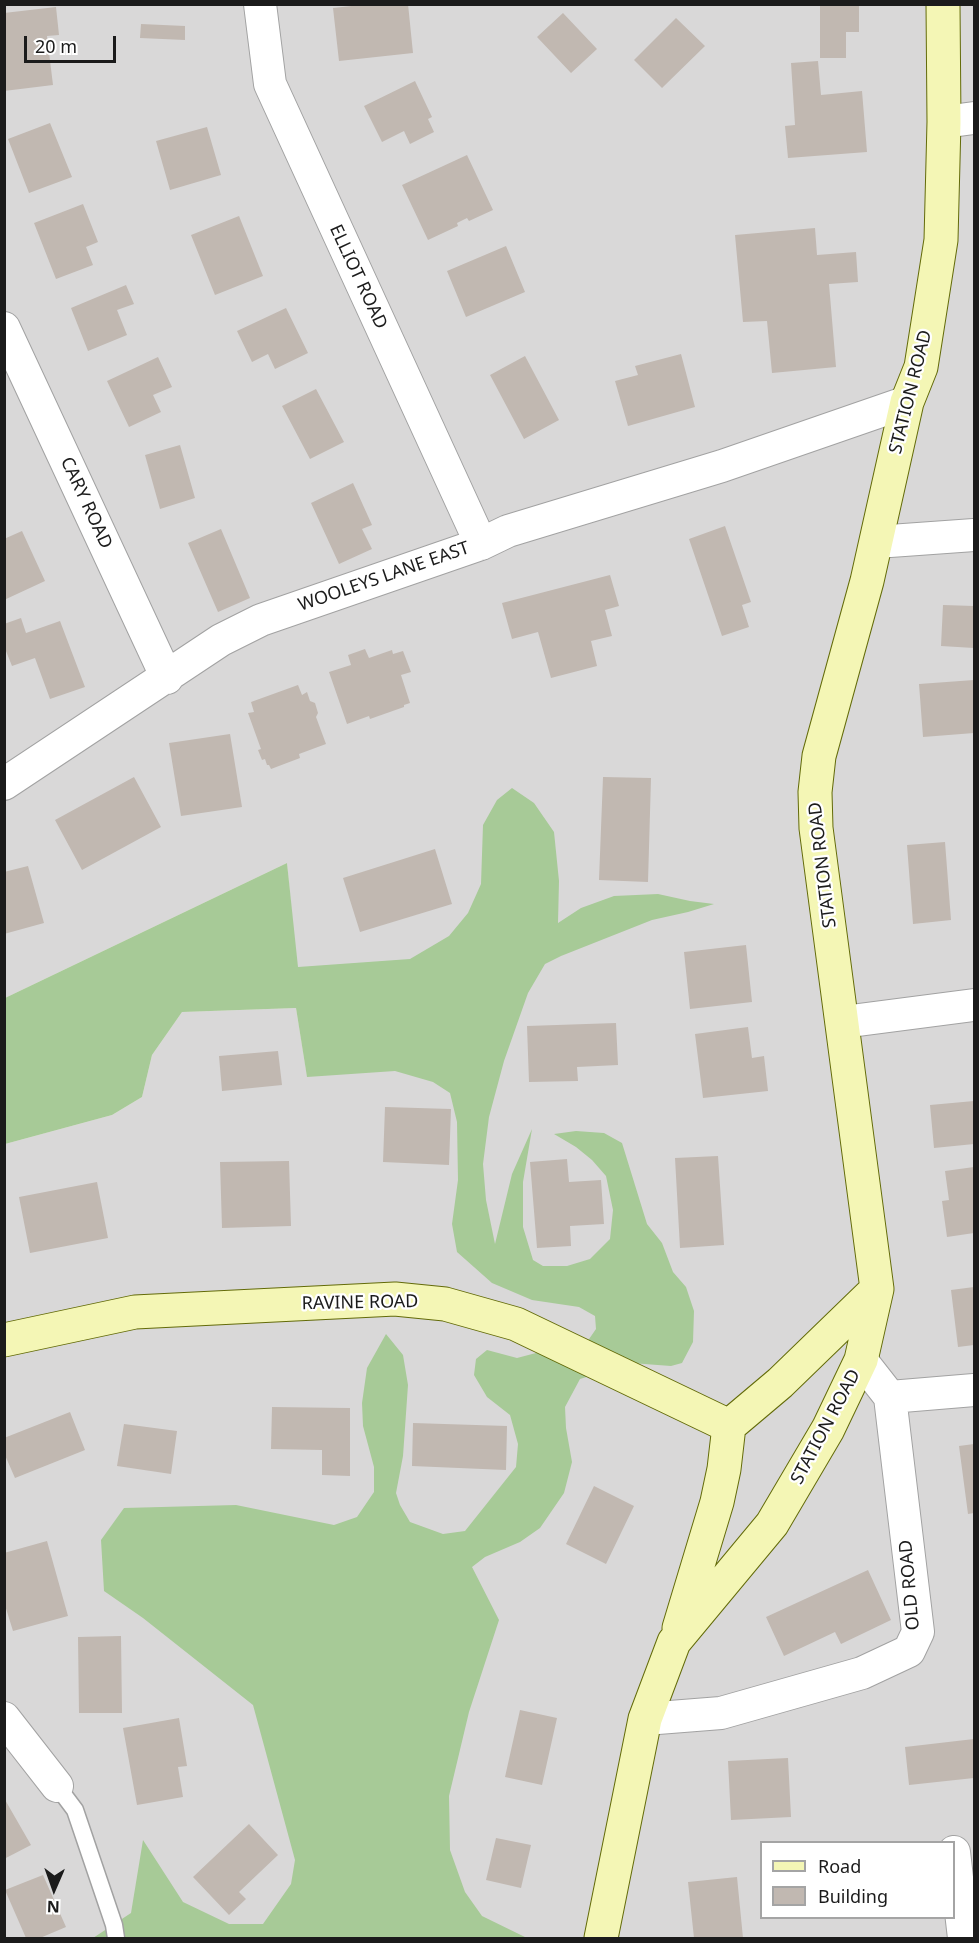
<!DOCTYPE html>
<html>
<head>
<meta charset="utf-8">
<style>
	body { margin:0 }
	#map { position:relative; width:979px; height:1943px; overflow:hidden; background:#ece8e1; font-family:"Noto Sans",sans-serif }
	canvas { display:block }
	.frame { position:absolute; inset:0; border:6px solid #1b1b1b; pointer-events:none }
	.legend { position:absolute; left:760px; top:1841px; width:195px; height:78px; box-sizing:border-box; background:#fff; border:2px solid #a4a4a4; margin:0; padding:8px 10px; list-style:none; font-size:18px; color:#1b1b1b }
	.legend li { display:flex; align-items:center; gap:12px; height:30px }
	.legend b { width:30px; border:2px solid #a4a4a4 }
	.north { position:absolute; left:24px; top:1859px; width:60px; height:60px; -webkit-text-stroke:4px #fff; paint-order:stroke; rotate:182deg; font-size:16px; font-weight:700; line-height:24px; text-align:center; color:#1b1b1b }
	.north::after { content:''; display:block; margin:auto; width:21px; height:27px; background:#1b1b1b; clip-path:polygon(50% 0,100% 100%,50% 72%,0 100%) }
	.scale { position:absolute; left:24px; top:36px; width:92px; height:27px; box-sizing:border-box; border:3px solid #1b1b1b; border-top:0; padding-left:8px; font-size:18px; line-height:21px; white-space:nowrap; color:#1b1b1b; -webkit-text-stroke:4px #fff; paint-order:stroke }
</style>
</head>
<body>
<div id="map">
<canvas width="979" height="1943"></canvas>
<div class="frame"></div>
<ul class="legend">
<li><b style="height:8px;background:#f4f6b5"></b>Road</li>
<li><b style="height:16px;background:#c1b8b1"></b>Building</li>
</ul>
<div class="north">N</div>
<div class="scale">20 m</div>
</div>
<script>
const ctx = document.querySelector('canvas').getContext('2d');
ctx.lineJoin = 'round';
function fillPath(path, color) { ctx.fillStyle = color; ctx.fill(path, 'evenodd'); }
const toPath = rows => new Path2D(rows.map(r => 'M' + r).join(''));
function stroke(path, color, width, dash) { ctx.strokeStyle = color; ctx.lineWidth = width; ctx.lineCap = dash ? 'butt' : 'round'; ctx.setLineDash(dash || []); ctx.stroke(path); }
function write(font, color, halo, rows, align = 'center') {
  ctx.font = font + ' "Noto Sans",sans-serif'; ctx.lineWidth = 4.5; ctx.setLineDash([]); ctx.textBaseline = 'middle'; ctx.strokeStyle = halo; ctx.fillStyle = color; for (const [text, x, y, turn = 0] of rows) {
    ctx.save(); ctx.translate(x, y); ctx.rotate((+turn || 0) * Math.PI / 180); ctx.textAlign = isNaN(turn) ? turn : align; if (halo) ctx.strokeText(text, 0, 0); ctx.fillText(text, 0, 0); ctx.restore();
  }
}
fillPath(toPath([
	[5,5,974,5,974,1938,5,1938,5,1144,112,1115,142,1097,152,1055,182,1012,296,1008,307,1076,287,863,5,998],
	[762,1842,954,1842,954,1918,762,1918]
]), '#d9d8d8');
fillPath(toPath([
	[512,788,534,803,554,832,559,881,558,923,581,908,614,896,658,894,690,901,714,904,688,912,652,920,561,956,545,964,528,993,504,1061,489,1117,483,1164,486,1200,495,1244,512,1174,532,1129,523,1182,523,1227,533,1260,543,1266,567,1266,590,1259,610,1239,613,1210,606,1176,592,1160,576,1147,554,1134,576,1131,604,1133,622,1143,647,1224,662,1243,673,1272,686,1287,694,1311,693,1342,682,1363,671,1366,631,1363,580,1379,565,1407,566,1428,572,1462,564,1493,540,1528,520,1542,485,1557,472,1567,499,1620,469,1712,449,1796,450,1850,465,1892,482,1916,527,1938,93,1938,131,1913,143,1840,183,1902,229,1924,263,1924,291,1884,295,1860,253,1705,143,1618,104,1591,101,1540,124,1508,236,1505,334,1525,357,1517,374,1492,374,1467,363,1426,362,1403,367,1368,386,1334,403,1355,408,1385,403,1456,396,1493,400,1505,410,1522,443,1534,465,1531,516,1467,518,1444,510,1415,487,1397,474,1375,476,1359,487,1350,517,1358,536,1353,554,1354,587,1342,596,1329,595,1316,579,1307,532,1300,492,1283,457,1252,452,1224,458,1180,457,1122,450,1093,433,1082,395,1071,307,1077,296,1008,182,1012,152,1055,142,1097,112,1115,5,1144,5,998,287,863,298,967,410,959,449,936,468,913,481,884,483,825,497,800]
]), '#a7ca97');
fillPath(toPath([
	[370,4,408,4,413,53,339,61,333,8],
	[820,4,859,4,859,32,846,32,846,58,820,58],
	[56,7,59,35,47,36,53,85,4,91,4,13],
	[563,13,597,49,571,73,537,37],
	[676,18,705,46,662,88,634,60],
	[141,24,185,26,185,40,140,38],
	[818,61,821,95,862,91,867,152,788,158,785,126,795,125,791,63],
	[415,81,432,117,428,119,434,132,410,144,404,131,382,142,364,106],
	[50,123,72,177,29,193,8,139],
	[207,127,221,175,170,190,156,141],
	[467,155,493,210,469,221,467,218,457,223,458,226,428,240,402,185],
	[83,204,98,242,86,247,93,265,56,279,34,223],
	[239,216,263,276,215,295,191,235],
	[815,228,817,255,856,252,858,282,829,284,836,367,772,373,767,321,743,322,735,235],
	[506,246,525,292,466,317,447,271],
	[126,285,134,304,117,310,127,335,88,351,71,308],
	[286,308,308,353,275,369,268,354,252,362,237,331],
	[681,354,695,407,628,426,615,381,638,375,635,366],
	[525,356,559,420,524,439,490,375],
	[158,357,172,387,153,395,161,412,129,427,107,381],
	[316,389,344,442,310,459,282,406],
	[180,445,195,498,160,509,145,455],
	[353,483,372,525,362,529,372,549,339,564,311,503],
	[725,526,751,602,742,605,749,627,722,636,689,539],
	[221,529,250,598,218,612,188,543],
	[22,531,45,581,4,600,4,539],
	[610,575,619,606,605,610,612,636,591,641,597,666,551,678,538,632,512,639,502,603],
	[943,605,974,606,974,648,941,646],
	[21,618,26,633,60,621,85,687,50,699,35,658,12,666,4,646,4,624],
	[365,649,369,658,392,650,393,654,403,651,411,672,401,675,410,703,404,705,404,707,370,719,369,716,347,724,329,672,351,665,348,655],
	[974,680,974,733,923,737,919,684],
	[298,685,302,695,307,692,310,701,315,703,318,713,316,717,326,744,299,754,300,758,271,769,269,765,267,765,265,759,262,760,258,750,261,749,248,713,254,712,251,702],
	[230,734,242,807,181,816,169,743],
	[134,777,161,827,82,870,55,820],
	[603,777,651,778,648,882,599,880],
	[945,842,951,920,913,924,907,845],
	[435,849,452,904,360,932,343,878],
	[28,866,44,923,4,934,4,872],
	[746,945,752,1002,690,1009,684,952],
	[616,1023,618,1065,577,1067,578,1081,529,1082,527,1026],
	[748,1027,752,1058,764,1056,768,1091,703,1098,695,1034],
	[278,1051,282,1085,222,1091,219,1056],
	[974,1101,974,1144,934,1148,930,1105],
	[385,1107,451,1109,449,1165,383,1162],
	[718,1156,724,1245,680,1248,675,1158],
	[567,1159,569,1182,601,1180,604,1224,570,1226,571,1246,537,1248,530,1162],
	[289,1161,291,1226,222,1228,220,1162],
	[974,1167,974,1233,947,1237,942,1201,949,1200,945,1171],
	[97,1182,108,1238,30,1253,19,1197],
	[974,1287,974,1345,958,1347,951,1290],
	[272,1407,350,1408,350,1476,322,1475,322,1450,271,1449],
	[70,1412,85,1450,15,1478,4,1453,4,1438],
	[413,1423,507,1426,506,1470,412,1466],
	[124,1424,177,1431,171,1474,117,1466],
	[974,1444,974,1513,968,1514,959,1446],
	[594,1486,634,1506,606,1564,566,1544],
	[47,1541,68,1616,13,1631,4,1602,4,1553],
	[868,1570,891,1620,841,1644,835,1632,784,1656,766,1617],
	[121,1636,122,1713,79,1713,78,1637],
	[520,1710,557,1718,542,1785,505,1777],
	[179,1718,187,1766,178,1767,183,1797,137,1805,123,1728],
	[974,1739,974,1778,909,1785,905,1747],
	[788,1758,791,1817,731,1820,728,1761],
	[4,1798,31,1845,4,1859],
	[249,1824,278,1855,239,1892,246,1899,229,1915,193,1877],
	[496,1838,531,1845,521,1888,486,1880],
	[43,1875,66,1927,40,1938,26,1938,5,1890],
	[737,1877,743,1938,694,1938,688,1882]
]), '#c1b8b1');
const lane = toPath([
	[57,1786,75,1810,114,1925,116,1938]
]);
const street = toPath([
	[260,4,270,84,481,544],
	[944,122,974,118],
	[4,328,167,678],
	[876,542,974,535],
	[4,784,221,640,261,620,481,544,508,531,722,466,907,402],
	[843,1022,974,1005],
	[890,1397,974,1390],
	[4,1718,57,1786],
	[645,1719,721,1713,862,1673,909,1651,918,1632,890,1397,861,1360],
	[954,1852,964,1938]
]);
const secondary = toPath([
	[4,1340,135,1312,395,1299,445,1304,516,1324,729,1426],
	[729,1426,780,1383,877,1289],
	[679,1628,717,1502,724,1469,729,1426],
	[601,1938,645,1719,674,1642,772,1524,828,1429,861,1360,877,1289,816,828,815,792,819,756,867,581,907,402,921,367,941,240,944,122,943,4]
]);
stroke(lane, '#a2a2a2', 19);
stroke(street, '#a2a2a2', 34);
stroke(secondary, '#636b09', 35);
stroke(lane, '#fff', 16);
stroke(street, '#fff', 32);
stroke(secondary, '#f4f6b5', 33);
write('18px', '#1b1b1b', '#fff', [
	["ELLIOT ROAD",358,277,65],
	["STATION ROAD",911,392,-76],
	["CARY ROAD",86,503,65],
	["WOOLEYS LANE EAST",384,577,-19],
	["STATION ROAD",823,865,-97],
	["RAVINE ROAD",360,1303,-1],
	["STATION ROAD",826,1427,-62],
	["OLD ROAD",910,1585,-95]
]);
</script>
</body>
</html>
